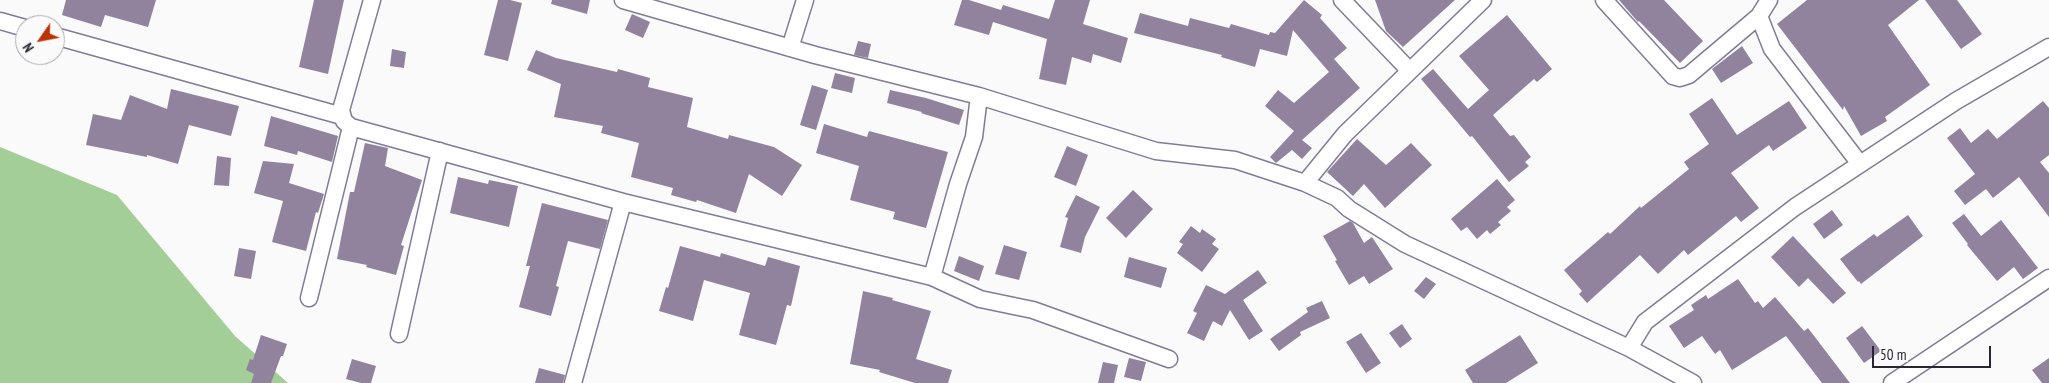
<!DOCTYPE html>
<html>
<head>
<meta charset="utf-8">
<style>
	body { margin:0 }
	#map { position:relative; width:2049px; height:383px; overflow:hidden; background:#fafafa; font-family:"PT Sans Narrow",sans-serif }
	canvas { display:block }
	.north { position:absolute; left:15px; top:15px; width:50px; height:50px; box-sizing:border-box; background:#fafafa; border:1px solid #a6a5aa; border-radius:50%; rotate:237deg; font-size:14px; font-weight:700; line-height:20px; text-align:center; color:#292632 }
	.north::after { content:''; display:block; margin:auto; width:18px; height:22px; background:#bd3308; clip-path:polygon(50% 0,100% 100%,50% 72%,0 100%) }
	.scale { position:absolute; left:1872px; top:346px; width:119px; height:22px; box-sizing:border-box; border:2px solid #292632; border-top:0; padding-left:6px; font-size:15px; line-height:18px; white-space:nowrap; color:#292632; -webkit-text-stroke:4px #fafafa; paint-order:stroke }
</style>
</head>
<body>
<div id="map">
<canvas width="2049" height="383"></canvas>
<div class="north">N</div>
<div class="scale">50 m</div>
</div>
<script>
const ctx = document.querySelector('canvas').getContext('2d');
ctx.lineJoin = 'round';
function fillPath(path, color) { ctx.fillStyle = color; ctx.fill(path, 'evenodd'); }
const toPath = rows => new Path2D(rows.map(r => 'M' + r).join(''));
function stroke(path, color, width, dash) { ctx.strokeStyle = color; ctx.lineWidth = width; ctx.lineCap = dash ? 'butt' : 'round'; ctx.setLineDash(dash || []); ctx.stroke(path); }
fillPath(toPath([
	[0,147,117,195,235,336,288,383,0,383]
]), '#a3ce98');
fillPath(toPath([
	[66,0,156,0,148,27,105,15,101,27,62,15],
	[314,0,344,0,328,74,299,67],
	[498,0,510,0,522,3,508,61,484,55],
	[552,0,590,0,587,14,551,4],
	[962,0,969,0,1001,10,1003,5,1049,19,1055,0,1090,0,1083,24,1128,38,1121,63,1093,54,1091,63,1072,57,1066,85,1039,79,1047,39,993,22,989,35,954,25],
	[1304,0,1322,15,1320,18,1347,48,1334,59,1360,88,1302,140,1312,148,1302,159,1292,150,1276,163,1270,157,1294,131,1265,106,1278,90,1294,103,1329,72,1293,30,1287,56,1260,49,1255,67,1221,57,1222,55,1134,33,1140,13,1188,26,1190,18,1229,28,1231,24,1269,35,1270,32,1275,33],
	[1375,0,1455,0,1403,47,1386,31],
	[1619,0,1664,0,1703,41,1680,63,1639,21,1638,22],
	[1807,0,1919,0,1888,25,1930,85,1885,117,1887,121,1861,136,1844,106,1843,110,1777,24],
	[1925,0,1957,0,1982,34,1961,49],
	[632,14,650,22,643,38,625,30],
	[1507,15,1552,69,1537,82,1534,79,1493,115,1510,136,1514,135,1531,157,1525,162,1529,166,1509,182,1472,136,1470,137,1421,79,1433,69,1468,109,1489,90,1459,56],
	[858,41,871,44,868,58,854,55],
	[1742,46,1753,63,1721,83,1712,69],
	[392,49,406,52,404,68,390,66],
	[536,50,556,58,617,72,618,69,650,78,648,87,693,98,687,127,728,139,729,135,774,147,802,165,782,196,749,174,736,213,697,200,696,202,671,195,673,188,631,177,639,143,601,133,603,126,554,117,561,84,527,70],
	[835,73,855,78,852,93,831,88],
	[812,85,828,90,816,130,800,125],
	[171,89,239,106,231,136,189,125,178,164,147,155,147,157,86,145,93,114,121,120,130,95,167,109],
	[890,90,926,98,964,110,959,125,921,113,922,112,887,103],
	[1712,98,1737,135,1789,101,1807,128,1773,151,1769,145,1731,173,1759,208,1741,222,1736,216,1688,255,1684,250,1658,274,1640,255,1587,303,1579,294,1582,291,1564,270,1608,232,1610,234,1640,206,1641,208,1689,169,1684,162,1709,144,1689,114],
	[2043,101,2049,108,2049,155,2040,162,2049,173,2049,217,2019,177,1993,198,1986,189,1965,205,1954,191,1975,174,1947,138,1960,128,1971,143,1988,129,1997,139],
	[271,116,338,136,332,162,298,151,297,155,264,146],
	[824,124,867,137,869,131,948,152,926,228,893,219,895,212,850,200,859,166,816,153],
	[1357,139,1386,165,1411,143,1432,165,1385,208,1364,184,1353,196,1327,172],
	[365,143,388,148,385,166,422,180,401,245,404,246,396,275,366,267,367,265,337,259,350,192,354,192],
	[1067,146,1088,155,1076,186,1054,177],
	[217,156,231,158,229,186,214,185],
	[263,161,294,164,289,183,324,194,318,213,316,212,306,251,272,242,283,201,254,193],
	[458,177,488,184,489,180,518,186,509,227,450,213],
	[1497,179,1515,200,1507,207,1511,211,1498,222,1501,225,1490,234,1487,230,1477,239,1467,227,1461,231,1451,219],
	[1133,190,1153,209,1126,238,1106,218],
	[1076,195,1100,207,1085,237,1081,253,1060,247,1068,218,1065,217],
	[542,203,608,220,600,249,568,241,556,286,559,287,551,316,519,307,530,266,526,266],
	[1832,210,1843,225,1824,239,1813,224],
	[1964,214,1981,236,2001,220,2038,268,2023,279,2014,267,1997,281,1967,245,1968,244,1952,223],
	[1908,215,1923,236,1861,284,1859,281,1858,282,1840,259,1874,234,1877,237],
	[1350,221,1353,223,1364,243,1372,237,1393,269,1369,284,1364,276,1349,285,1335,261,1337,260,1323,236],
	[1191,226,1200,233,1202,229,1216,239,1212,244,1219,249,1202,272,1177,253,1183,244,1179,242],
	[1793,236,1846,293,1833,304,1808,278,1799,287,1771,257],
	[1004,245,1027,252,1019,280,995,274],
	[680,246,720,257,721,253,765,266,768,257,800,266,791,306,787,305,776,345,739,335,750,293,704,280,693,321,659,311,666,287,668,288],
	[239,248,256,251,251,279,234,276],
	[959,256,984,266,979,281,954,271],
	[1129,257,1167,268,1161,288,1124,277],
	[1258,270,1267,283,1243,300,1263,331,1249,340,1230,310,1222,326,1213,321,1204,341,1187,333,1197,313,1193,311,1206,285,1225,294],
	[1426,277,1436,284,1424,299,1414,291],
	[1738,279,1755,303,1758,301,1763,308,1775,297,1804,331,1808,328,1850,383,1822,383,1786,336,1732,370,1720,350,1715,354,1702,336,1684,348,1669,326,1694,310,1691,305,1706,295,1708,299],
	[863,291,893,298,892,300,931,311,916,359,952,370,948,383,915,383,879,372,880,370,850,364],
	[1322,301,1330,318,1300,332,1301,335,1279,351,1270,339,1308,312,1306,308],
	[1402,324,1412,339,1400,348,1389,333],
	[1862,326,1881,351,1864,363,1846,338],
	[1361,333,1381,363,1366,373,1346,342],
	[261,335,287,344,283,356,281,356,271,383,251,383,254,374,246,370,250,359,253,360],
	[1520,335,1538,363,1506,383,1473,383,1465,370],
	[1129,358,1146,362,1141,381,1124,377],
	[2049,358,2049,383,2042,383,2032,370],
	[352,359,376,366,371,383,361,383,346,379],
	[1103,362,1118,365,1114,383,1098,383],
	[539,368,565,375,563,383,535,383]
]), '#91839e');
const minor = toPath([
	[372,0,341,110,344,121,351,127,623,202,932,277],
	[623,0,815,55,979,96,1156,151,1235,160,1305,183,1337,198,1349,209,1405,244,1629,348,1693,383],
	[1342,0,1409,70],
	[1604,0,1673,76,1680,78,1689,75,1759,16],
	[1769,0,1759,16,1772,49,1860,164],
	[0,21,25,28],
	[55,36,342,116],
	[790,48,805,0],
	[979,96,974,137,958,184,932,277,980,299,1033,310,1169,359],
	[1305,183,1345,134,1483,0],
	[309,298,351,127],
	[399,334,440,151],
	[1629,348,1645,322,1795,207,1956,101,2049,47],
	[573,383,623,202],
	[1892,383,2049,278]
]);
stroke(minor, '#817b97', 19);
stroke(minor, '#fff', 16);
</script>
</body>
</html>
